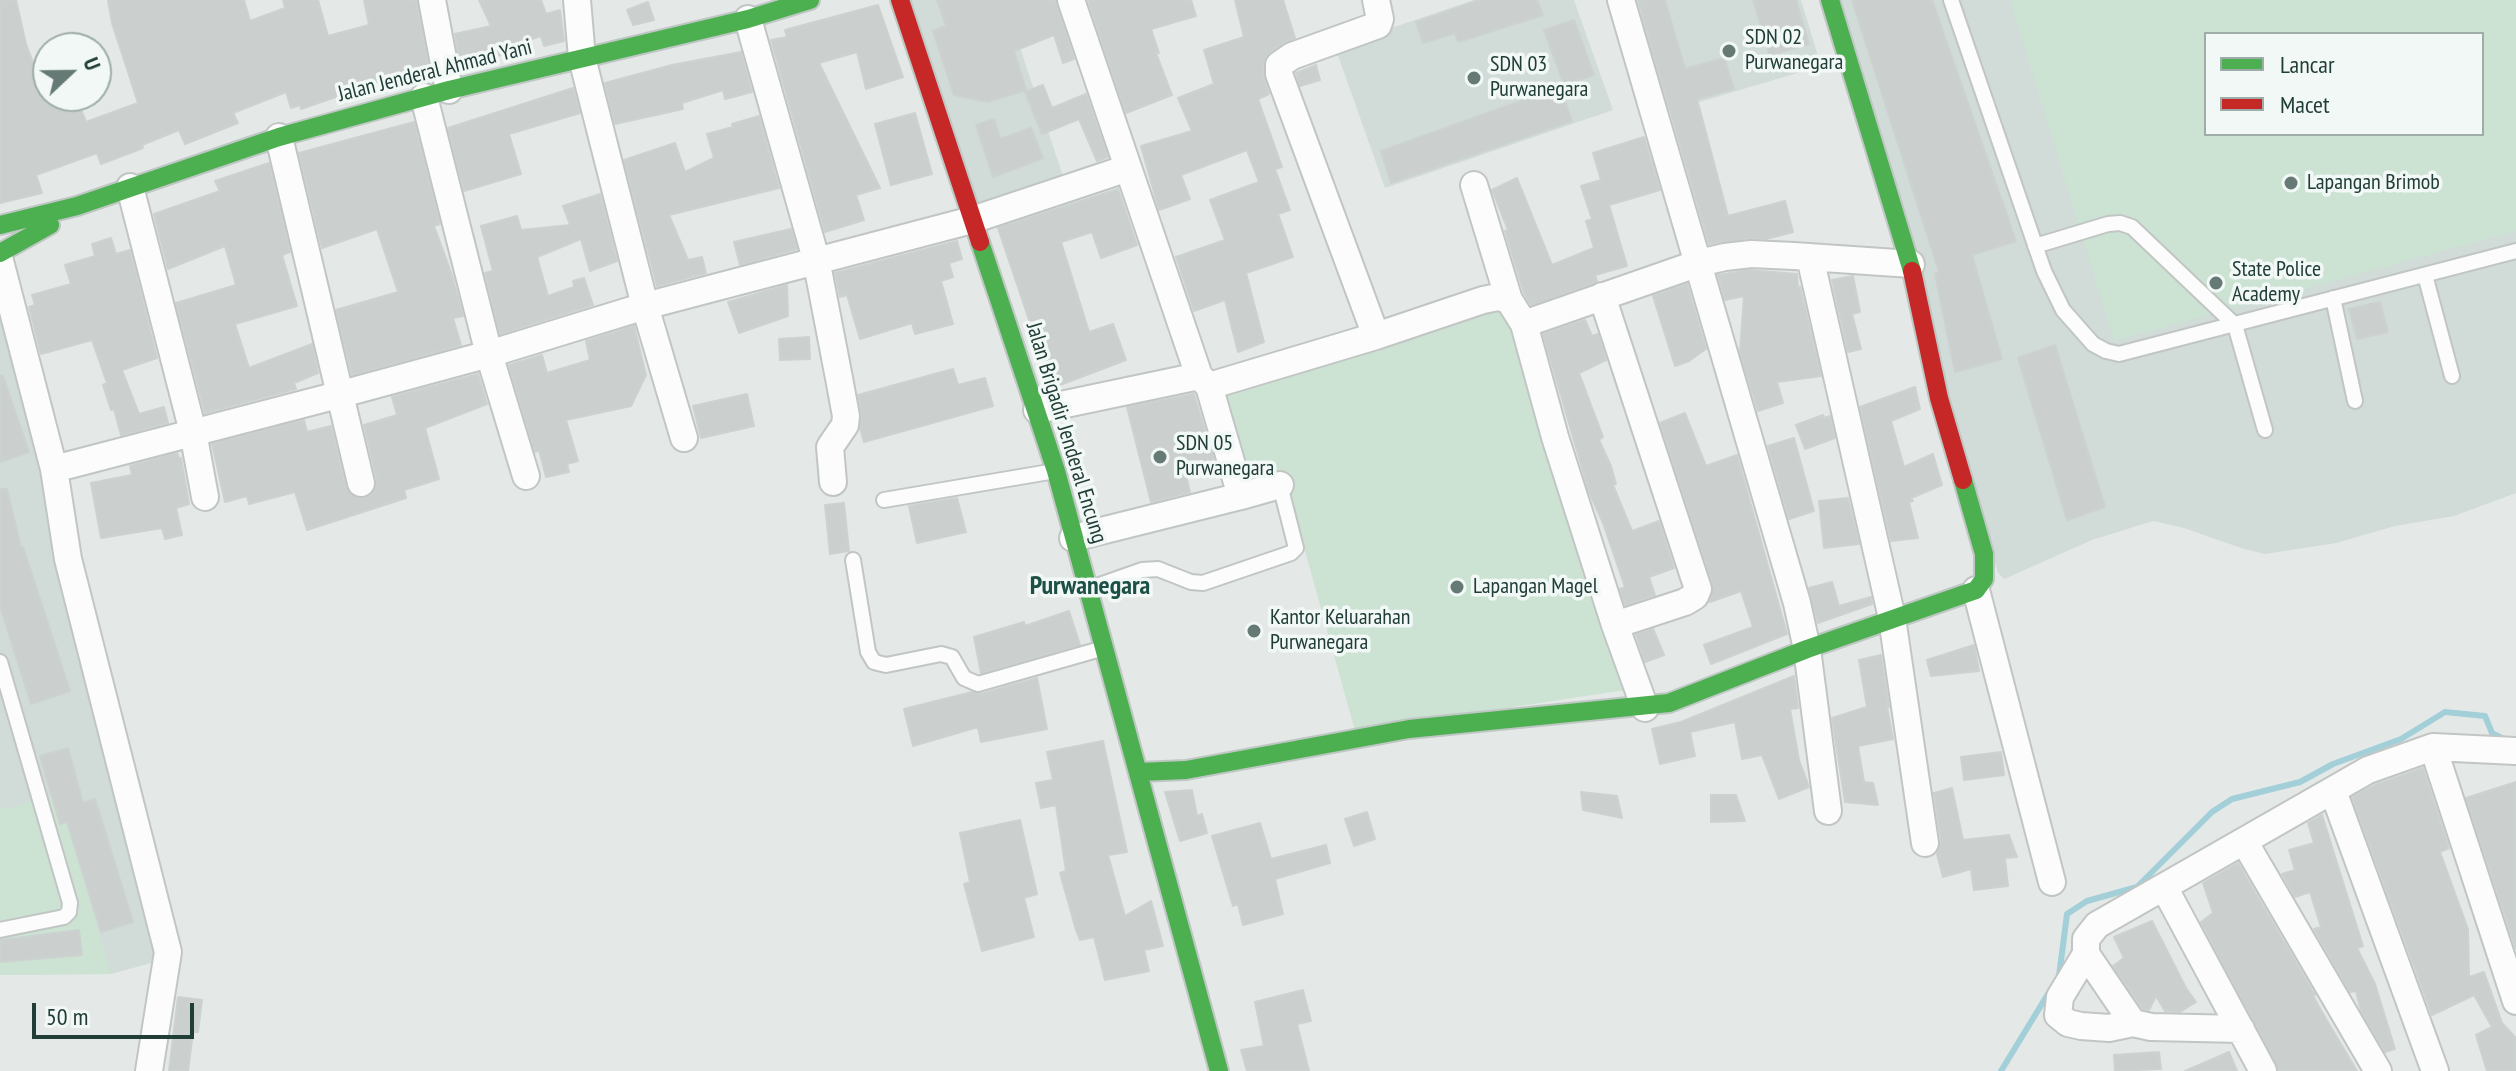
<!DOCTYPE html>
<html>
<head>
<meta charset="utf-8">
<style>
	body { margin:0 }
	#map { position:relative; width:2516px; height:1071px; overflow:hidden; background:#e4e9e7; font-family:"PT Sans Narrow",sans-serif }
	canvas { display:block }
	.legend { position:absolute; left:2204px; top:32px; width:280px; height:104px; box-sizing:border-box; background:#f1f8f5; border:2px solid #9eada9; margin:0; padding:10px 14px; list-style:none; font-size:24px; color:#213d37 }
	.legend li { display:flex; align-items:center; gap:16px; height:40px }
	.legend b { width:40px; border:2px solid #9eada9 }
	.north { position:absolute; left:32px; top:32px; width:80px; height:80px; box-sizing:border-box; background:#f1f8f5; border:2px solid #9eada9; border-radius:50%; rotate:68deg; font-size:22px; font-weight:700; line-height:32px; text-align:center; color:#213d37 }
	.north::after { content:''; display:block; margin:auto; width:28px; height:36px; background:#657975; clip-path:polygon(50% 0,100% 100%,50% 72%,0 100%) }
	.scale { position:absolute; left:32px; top:1003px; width:162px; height:36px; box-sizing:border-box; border:4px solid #213d37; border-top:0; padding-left:10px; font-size:24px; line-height:28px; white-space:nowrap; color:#213d37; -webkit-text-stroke:6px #f1f8f5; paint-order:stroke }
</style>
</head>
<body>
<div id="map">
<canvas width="2516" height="1071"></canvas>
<ul class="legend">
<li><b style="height:10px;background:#4caf50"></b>Lancar</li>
<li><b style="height:10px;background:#c62828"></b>Macet</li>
</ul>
<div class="north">U</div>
<div class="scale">50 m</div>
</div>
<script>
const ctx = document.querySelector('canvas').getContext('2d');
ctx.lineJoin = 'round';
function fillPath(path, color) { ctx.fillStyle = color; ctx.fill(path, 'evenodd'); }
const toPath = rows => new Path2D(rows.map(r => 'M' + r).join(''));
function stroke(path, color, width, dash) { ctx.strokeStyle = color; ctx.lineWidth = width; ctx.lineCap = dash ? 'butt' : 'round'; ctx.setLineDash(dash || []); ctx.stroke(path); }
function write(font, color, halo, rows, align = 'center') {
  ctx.font = font + ' "PT Sans Narrow",sans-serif'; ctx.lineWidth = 7; ctx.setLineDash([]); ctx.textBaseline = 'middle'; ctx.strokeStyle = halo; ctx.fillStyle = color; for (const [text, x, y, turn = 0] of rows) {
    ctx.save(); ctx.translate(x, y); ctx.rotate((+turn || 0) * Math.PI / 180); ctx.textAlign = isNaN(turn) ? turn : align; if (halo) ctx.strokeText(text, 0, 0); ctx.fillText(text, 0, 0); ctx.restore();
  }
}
fillPath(toPath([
	[900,0,1004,0,1066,185,972,220],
	[1474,0,1574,0,1613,110,1385,188,1335,47],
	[1648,0,1801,0,1821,66,1659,114,1627,6],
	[1830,0,2516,0,2516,493,2454,516,2395,526,2336,543,2265,554,2244,549,2184,528,2153,521,2092,540,2004,579,1998,573],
	[2206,34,2482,34,2482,134,2206,134],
	[0,262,173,957,111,974,0,975]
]), '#d1dbd7');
fillPath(toPath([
	[2010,0,2516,0,2516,231,2114,341],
	[2206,34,2482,34,2482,134,2206,134],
	[1508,308,1632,689,1355,731,1285,479,1250,486,1220,386,1401,324],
	[65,793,72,828,71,836,111,974,0,975,0,810]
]), '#cce3d4');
stroke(toPath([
	[2059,976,2067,914,2087,901,2137,887,2212,812,2232,799,2300,782,2333,764,2401,739,2445,712,2485,716,2492,733,2507,741],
	[2001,1071,2051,989]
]), '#a3cfd9', 6);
const building = toPath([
	[0,0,16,0,26,44,37,73,48,69,48,96,76,96,86,122,138,103,112,23,108,0,244,0,250,21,285,8,283,0,318,0,328,36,369,25,364,0,416,0,430,74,411,79,409,75,376,83,301,109,300,105,291,108,286,92,233,113,238,123,185,144,179,130,142,145,143,148,101,164,97,153,36,175,42,193,0,203,0,0],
	[479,0,541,0,546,14,560,10,564,41,544,46,541,36,505,48,506,54,460,64,455,34,491,26,479,0],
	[937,0,1055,0,1074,59,1063,63,1054,35,1014,51,1026,90,988,102,954,95,933,31,946,26,937,0],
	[1088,0,1191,0,1196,16,1151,29,1159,53,1156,53,1172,95,1126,113,1088,0],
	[1235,0,1283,0,1295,38,1283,43,1265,57,1263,75,1269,94,1258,99,1282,167,1275,169,1290,210,1278,214,1293,257,1246,273,1264,342,1238,352,1225,300,1194,311,1176,257,1225,240,1210,200,1259,182,1247,150,1181,175,1190,199,1159,210,1141,146,1192,131,1178,98,1214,84,1204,50,1244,37,1235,0],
	[1480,0,1537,0,1543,15,1458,42,1455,33,1423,43,1416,22,1480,0],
	[1638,0,1665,0,1685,69,1724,58,1734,89,1697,99,1728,216,1785,201,1793,232,1766,239,1749,238,1709,244,1638,0],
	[1753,0,1796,0,1809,44,1770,55,1753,0],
	[1852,0,1932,0,2016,241,1972,255,2002,359,1955,372,1935,274,1939,272,1852,0],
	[648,2,654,20,633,25,627,10,648,2],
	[878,5,903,77,866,89,857,52,819,63,880,188,856,195,864,220,825,232,771,40,787,37,785,30,878,5],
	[1574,20,1594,75,1564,85,1544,30,1574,20],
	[741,52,752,92,725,99,723,90,682,103,683,109,615,124,605,83,672,65,741,52],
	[1316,65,1320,80,1300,86,1296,73,1316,65],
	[1043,85,1052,108,1086,94,1108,157,1097,161,1079,119,1042,134,1025,92,1043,85],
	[1560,87,1572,121,1391,183,1381,151,1560,87],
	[573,88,580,113,509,134,521,174,464,191,448,128,573,88],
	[915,113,932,174,891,185,875,124,915,113],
	[759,116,779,188,669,215,688,260,702,257,706,273,657,286,624,160,675,143,685,172,714,158,707,134,733,127,732,124,759,116],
	[994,119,1000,139,1031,128,1043,158,993,177,976,125,994,119],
	[414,122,440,224,434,226,452,275,463,316,453,318,461,345,352,375,336,310,398,292,377,229,322,248,299,153,414,122],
	[1644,137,1660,190,1609,205,1627,266,1595,275,1597,281,1594,283,1531,305,1524,293,1505,231,1508,230,1492,190,1517,178,1552,265,1594,248,1586,221,1592,219,1581,186,1601,180,1593,153,1644,137],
	[269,163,290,252,282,255,297,306,235,324,249,368,312,344,318,373,294,383,296,389,205,413,176,303,236,285,225,246,168,269,154,214,220,191,215,181,269,163],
	[1118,189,1137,245,1101,258,1092,232,1061,242,1089,332,1113,324,1126,360,1052,388,998,228,1118,189],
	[600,194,617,261,590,271,581,239,537,257,548,296,574,287,573,281,584,278,593,305,500,334,485,273,493,271,481,226,517,216,521,230,570,225,563,206,600,194],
	[791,229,797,249,740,265,734,242,791,229],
	[111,238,116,254,130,250,157,358,122,370,139,414,164,407,168,423,121,435,114,409,111,410,103,385,107,383,92,340,41,354,29,307,35,305,32,295,71,284,65,265,95,256,92,244,111,238],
	[957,241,962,259,949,263,953,277,941,281,953,324,915,334,912,323,860,339,847,295,840,297,835,273,957,241],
	[1749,270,1797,274,1798,288,1800,287,1821,376,1777,382,1783,403,1758,411,1740,352,1744,296,1725,300,1718,275,1749,270],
	[1853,276,1860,312,1852,314,1861,349,1848,352,1832,280,1853,276],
	[1687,284,1706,349,1689,361,1675,366,1653,296,1687,284],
	[787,285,788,316,739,333,728,302,787,285],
	[2380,302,2388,332,2357,339,2349,309,2380,302],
	[1585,320,1592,336,1598,334,1606,360,1579,373,1603,437,1599,440,1611,466,1616,484,1613,485,1632,531,1659,521,1674,568,1649,577,1655,595,1625,605,1620,589,1625,587,1603,523,1589,492,1543,334,1585,320],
	[634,326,646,375,631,406,566,420,578,461,567,464,569,472,546,477,539,450,535,452,509,365,542,355,547,373,590,360,586,341,634,326],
	[809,337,810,359,780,360,779,339,809,337],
	[2055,345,2105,507,2067,520,2018,358,2055,345],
	[953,369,958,385,985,378,993,406,864,442,860,428,862,414,858,395,953,369],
	[478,374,487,404,425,428,439,479,404,490,406,498,307,530,295,492,249,504,247,496,225,502,212,444,304,420,307,432,331,426,346,487,356,498,365,498,372,494,377,480,364,425,397,415,392,397,478,374],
	[0,376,3,376,29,452,0,462,0,376],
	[1915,387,1920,409,1891,421,1904,467,1933,454,1942,485,1911,498,1913,501,1909,502,1918,538,1891,541,1860,407,1915,387],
	[747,394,754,426,701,438,693,406,747,394],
	[1194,394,1215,463,1185,472,1190,492,1151,502,1127,407,1194,394],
	[1685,413,1706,466,1737,455,1787,634,1711,664,1704,645,1753,627,1741,591,1710,602,1713,584,1660,423,1685,413],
	[1823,415,1824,418,1830,416,1835,438,1805,449,1796,425,1823,415],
	[1794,438,1814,511,1789,519,1768,446,1794,438],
	[177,453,179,458,181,458,189,504,176,508,182,535,165,539,162,528,101,538,91,483,132,475,130,466,177,453],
	[0,489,7,489,21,548,23,547,70,691,31,704,0,606,0,489],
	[957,498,966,532,917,543,909,506,957,498],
	[1848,498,1859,544,1824,548,1819,501,1848,498],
	[844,503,849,551,830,554,825,505,844,503],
	[1832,582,1839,606,1871,597,1872,604,1818,623,1809,588,1832,582],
	[1069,611,1080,645,981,673,974,637,1024,622,1025,626,1069,611],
	[1653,629,1664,655,1645,662,1636,635,1653,629],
	[1974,645,1979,671,1931,676,1927,660,1974,645],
	[1881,655,1889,707,1887,707,1893,739,1858,746,1864,782,1873,783,1878,805,1845,802,1832,718,1867,707,1859,660,1881,655],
	[1794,676,1798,708,1790,709,1799,760,1809,787,1779,799,1762,755,1742,759,1735,722,1690,732,1695,756,1660,764,1652,729,1681,722,1794,676],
	[1037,678,1047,729,981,742,978,727,913,746,904,709,972,692,981,694,1037,678],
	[1103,741,1127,852,1108,855,1125,916,1151,901,1163,946,1144,950,1149,971,1105,980,1094,937,1080,940,1076,930,1060,873,1066,871,1056,805,1041,808,1036,783,1053,780,1047,752,1103,741],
	[68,748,83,803,95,799,133,922,101,932,67,822,60,824,40,756,68,748],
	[2001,752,2004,775,1964,780,1961,757,2001,752],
	[2423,768,2449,848,2440,852,2468,929,2469,977,2484,972,2502,1023,2516,1038,2516,1071,2487,1071,2476,1035,2492,1027,2474,995,2432,1015,2352,797,2375,785,2423,768],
	[2516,782,2516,949,2466,798,2516,782],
	[1952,788,1963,840,2009,835,2017,857,2005,858,2008,886,1974,890,1971,869,1943,877,1937,854,1941,841,1934,793,1952,788],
	[1192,790,1197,816,1202,814,1207,833,1180,841,1165,792,1192,790],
	[1581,792,1617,796,1622,818,1583,810,1581,792],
	[1711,795,1736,795,1745,821,1711,822,1711,795],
	[1367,812,1375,839,1354,846,1345,819,1367,812],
	[2322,815,2363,946,2357,948,2375,984,2395,1049,2385,1052,2361,1011,2356,991,2350,992,2314,929,2321,927,2310,892,2295,897,2282,874,2295,870,2289,850,2314,843,2308,823,2322,815],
	[1020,820,1037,894,1024,898,1034,937,982,951,964,884,970,882,960,833,1020,820],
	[1260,823,1271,859,1326,845,1330,863,1275,879,1283,914,1243,925,1238,904,1233,906,1212,836,1260,823],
	[2238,863,2315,995,2313,996,2326,1019,2357,1071,2279,1071,2201,922,2213,913,2203,883,2238,863],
	[2152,921,2186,988,2196,1002,2180,1012,2165,1011,2156,996,2149,1010,2143,1009,2113,966,2124,958,2114,937,2152,921],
	[79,930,82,955,0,962,0,940,79,930],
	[1303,990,1311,1021,1297,1024,1309,1071,1247,1071,1241,1050,1264,1046,1255,1002,1303,990],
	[178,997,202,1000,198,1032,193,1032,188,1071,169,1071,178,997],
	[2159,1052,2161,1069,2115,1071,2114,1055,2159,1052],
	[2229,1052,2237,1071,2185,1071,2229,1052]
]);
fillPath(building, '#cbd0ce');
stroke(building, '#ccd2d0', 2);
const lane = toPath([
	[1951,0,2044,271,2063,310,2093,344,2106,351,2119,354,2516,251],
	[2035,246,2108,224,2120,223,2132,227,2235,325,2265,430],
	[2425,275,2452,376],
	[2333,298,2355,401],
	[884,500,1055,471],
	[853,560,868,652,874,662,886,665,941,654,952,657,964,678,978,684,1104,648],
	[1088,589,1142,570,1158,569,1191,582,1203,583,1291,553,1296,548,1280,485],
	[0,662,70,903,69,912,64,917,0,930]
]);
const street = toPath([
	[432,0,449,90],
	[577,0,582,58,645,306,684,438],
	[1071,0,1199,376],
	[1376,0,1380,19,1378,25,1292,56,1279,65,1279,74,1376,336],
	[1621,0,1797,603,1807,649,1828,811],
	[748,19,816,259,839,378,846,416,845,425,830,447,833,482],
	[424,97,489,354,526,476],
	[279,137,361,483],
	[1474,185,1509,300],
	[130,187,193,432,205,497],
	[1810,257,1892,618,1925,843],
	[0,261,54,469,68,559,168,952,149,1071],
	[1602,296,1698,589,1695,596,1685,602,1615,625],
	[1524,324,1699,263,1725,257,1751,254,1794,256,1911,264],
	[1037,410,1199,376,1209,386,1376,336,1483,300,1498,297,1509,300,1524,324,1555,437,1615,625,1645,708],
	[54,469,338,395,489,354,645,306,972,220,1128,168],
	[1241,496,1280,485],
	[1073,538,1241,496,1209,386],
	[1976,590,2052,882],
	[2433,747,2516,1001],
	[2333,791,2435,1071],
	[2244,841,2378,1071],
	[2164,887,2263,1071],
	[2086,954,2060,997,2058,1015,2068,1023,2081,1026,2109,1028,2133,1023],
	[2241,1029,2151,1027,2133,1023,2086,954,2086,939,2097,925,2368,770,2433,747,2516,751]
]);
const fast = toPath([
	[1830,0,1912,271],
	[0,225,77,206,279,137,449,90,748,19,810,0],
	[980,242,1056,471,1219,1071],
	[0,253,50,225],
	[1140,772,1186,770,1409,729,1669,703,1807,649,1976,590,1984,579,1984,554,1963,480]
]);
const jam = toPath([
	[900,0,980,242],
	[1912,271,1939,398,1963,480]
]);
stroke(lane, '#c1c6c4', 18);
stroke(street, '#c1c6c4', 30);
stroke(fast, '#bfc7c4', 22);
stroke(jam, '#bfc7c4', 22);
stroke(lane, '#fbfcfb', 14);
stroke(street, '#fbfcfb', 26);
stroke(fast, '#4caf50', 18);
stroke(jam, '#c62828', 18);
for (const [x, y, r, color] of [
	[1729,51,8,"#657975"],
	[1474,78,8,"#657975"],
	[2291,183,8,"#657975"],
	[2216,283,8,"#657975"],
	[1160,457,8,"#657975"],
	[1457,587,8,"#657975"],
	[1254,631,8,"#657975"]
]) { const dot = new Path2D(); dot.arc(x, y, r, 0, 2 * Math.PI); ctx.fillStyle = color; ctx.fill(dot); stroke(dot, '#f1f8f5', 3); }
write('22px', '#213d37', '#f1f8f5', [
	["SDN 02",1745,38],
	["Purwanegara",1745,63],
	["SDN 03",1490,65],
	["Purwanegara",1490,90],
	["Lapangan Brimob",2307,183],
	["State Police",2232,270],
	["Academy",2232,295],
	["SDN 05",1176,444],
	["Purwanegara",1176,469],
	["Lapangan Magel",1473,587],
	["Kantor Keluarahan",1270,618],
	["Purwanegara",1270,643]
], 'left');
write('22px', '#213d37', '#f1f8f5', [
	["Jalan Jenderal Ahmad Yani",435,71,-14],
	["Jalan Brigadir Jenderal Encung",1066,433,73]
]);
write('bold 26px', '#1c4f45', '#f1f8f5', [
	["Purwanegara",1090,587]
]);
</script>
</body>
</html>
